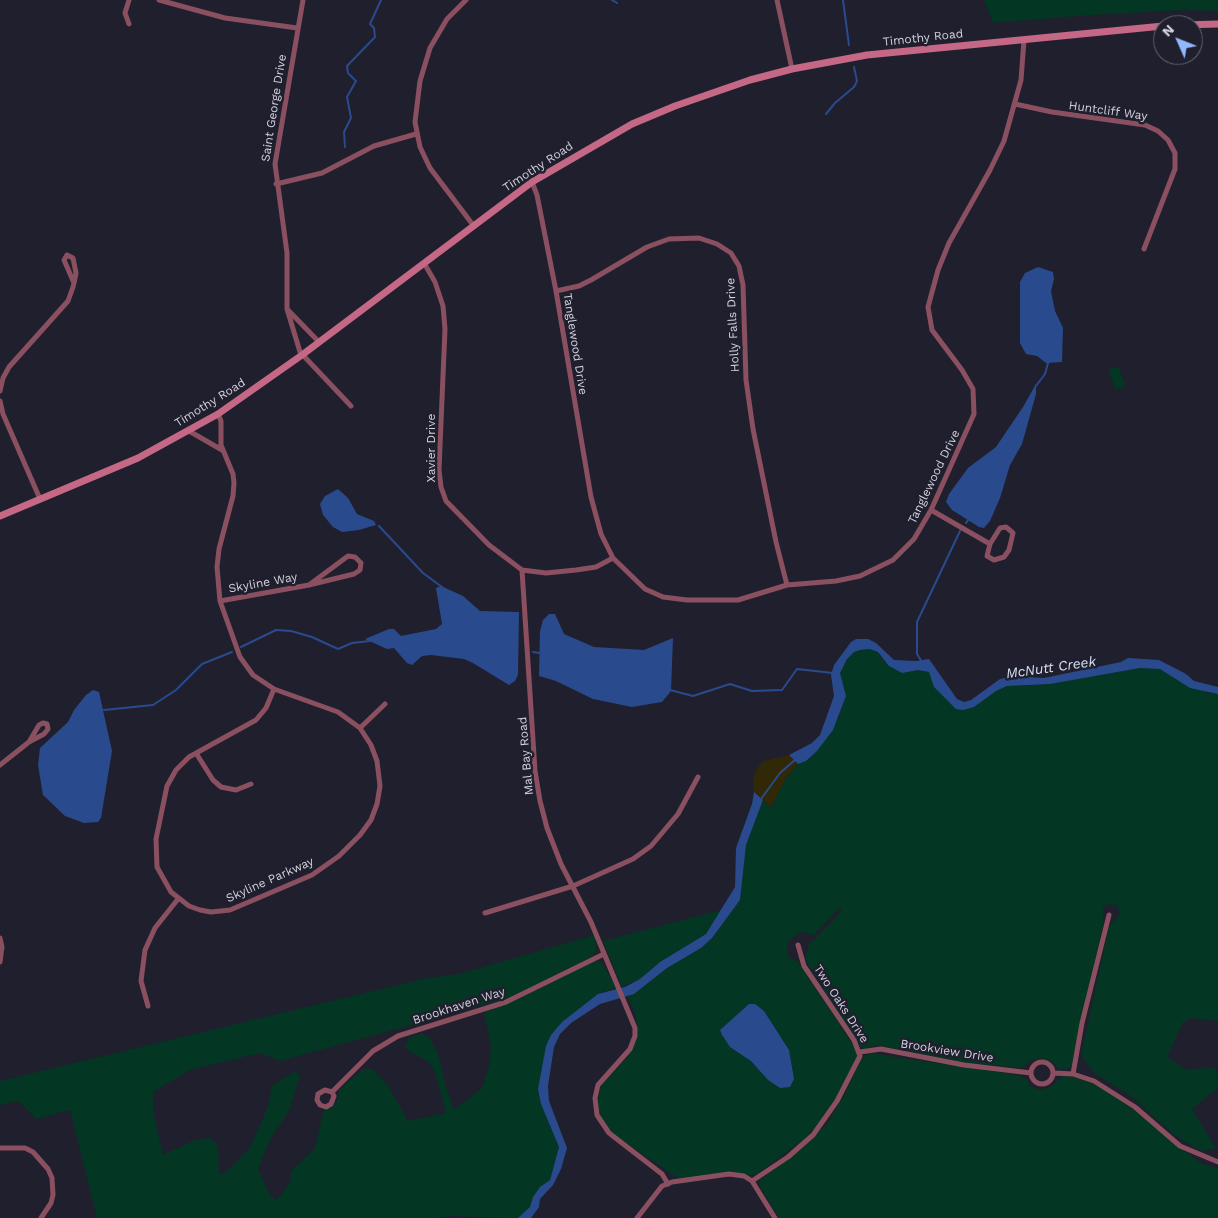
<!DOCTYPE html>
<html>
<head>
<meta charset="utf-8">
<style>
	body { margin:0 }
	#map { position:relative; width:1218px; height:1218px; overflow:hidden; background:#201f2e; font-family:"Work Sans",sans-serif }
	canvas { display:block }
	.north { position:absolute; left:1153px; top:15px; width:50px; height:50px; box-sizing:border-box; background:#201f2e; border:1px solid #676774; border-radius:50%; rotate:314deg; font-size:14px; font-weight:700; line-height:20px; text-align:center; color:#d2d2dd }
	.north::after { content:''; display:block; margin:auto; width:18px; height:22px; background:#91b8fd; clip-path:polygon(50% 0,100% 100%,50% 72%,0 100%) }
</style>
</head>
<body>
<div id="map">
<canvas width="1218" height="1218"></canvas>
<div class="north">N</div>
</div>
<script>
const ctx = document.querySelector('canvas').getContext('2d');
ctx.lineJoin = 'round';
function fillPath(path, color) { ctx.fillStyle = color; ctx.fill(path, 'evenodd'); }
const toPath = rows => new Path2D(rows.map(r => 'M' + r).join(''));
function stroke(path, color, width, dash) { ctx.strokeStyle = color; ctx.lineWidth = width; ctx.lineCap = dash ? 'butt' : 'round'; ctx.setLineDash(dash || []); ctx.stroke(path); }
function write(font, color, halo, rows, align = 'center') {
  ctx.font = font + ' "Work Sans",sans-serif'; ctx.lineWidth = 5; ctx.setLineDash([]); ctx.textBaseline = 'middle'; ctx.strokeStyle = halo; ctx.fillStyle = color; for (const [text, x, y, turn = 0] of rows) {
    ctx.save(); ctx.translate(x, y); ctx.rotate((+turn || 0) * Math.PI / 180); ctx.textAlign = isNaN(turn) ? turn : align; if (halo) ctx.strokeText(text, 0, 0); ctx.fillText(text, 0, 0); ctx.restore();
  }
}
fillPath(toPath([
	[984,0,1218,0,1218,11,1186,10,1091,15,993,23],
	[1118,366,1126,386,1116,390,1108,370],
	[870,649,878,652,882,659,902,673,918,670,929,672,934,687,950,703,974,707,996,691,1007,686,1050,684,1140,668,1160,669,1207,693,1218,694,1218,1021,1193,1018,1183,1022,1167,1057,1185,1069,1216,1068,1218,1088,1192,1109,1216,1148,1201,1151,1173,1134,1131,1096,1094,1073,1081,1055,1107,937,1109,927,1120,913,1117,906,1111,904,1106,905,1103,909,1103,925,1071,1068,1059,1069,1051,1061,1042,1058,1030,1061,1021,1068,968,1063,876,1045,864,1049,860,1047,805,959,809,944,837,917,842,909,839,908,814,935,801,932,787,942,788,956,799,963,857,1051,857,1059,837,1096,819,1123,805,1138,757,1174,748,1176,731,1171,681,1180,614,1135,599,1114,597,1103,602,1083,626,1059,635,1044,638,1030,635,1013,627,996,634,994,667,968,701,948,712,938,740,900,746,845,763,800,771,807,786,778,798,764,807,761,828,737,839,717,846,696,840,673,847,659,854,652],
	[746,1007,764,1011,789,1050,794,1079,790,1087,780,1088,768,1080,751,1061,730,1047,722,1035,720,1030],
	[721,910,706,934,660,962,640,979,622,987,603,941],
	[595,935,597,950,591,957,506,999,280,1061,260,1053,190,1070,153,1092,153,1111,163,1155,195,1140,210,1138,218,1146,219,1173,224,1174,250,1148,268,1106,272,1086,295,1071,300,1076,290,1109,270,1140,258,1169,271,1197,277,1200,290,1183,291,1171,315,1148,324,1109,332,1108,338,1099,339,1090,363,1069,373,1069,389,1087,408,1121,446,1113,435,1072,428,1061,410,1052,405,1047,409,1038,422,1033,430,1038,438,1054,446,1087,454,1110,482,1088,489,1066,491,1047,484,1012,509,1003,584,966,595,961,602,962,616,988,598,994,562,1022,546,1046,541,1104,559,1147,550,1180,540,1187,533,1197,530,1207,518,1218,450,1216,437,1218,97,1218,70,1110,36,1119,19,1101,0,1105,0,1081,427,978,459,974],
	[869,1053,1018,1075,1026,1079,1031,1087,1040,1090,1050,1087,1063,1076,1081,1078,1113,1094,1202,1164,1218,1168,1218,1218,779,1218,759,1185,760,1180,801,1149,826,1125,844,1096,860,1062]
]), '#033623');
fillPath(toPath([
	[789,755,798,764,786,778,771,807,754,792,753,778,757,768,764,761]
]), '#302806');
fillPath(toPath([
	[1038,267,1053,272,1054,279,1051,291,1055,311,1063,328,1062,362,1046,363,1037,356,1026,354,1020,343,1020,282,1025,273],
	[1036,384,1036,394,1022,444,1010,465,1000,498,990,521,984,528,979,527,952,510,946,502,949,494,968,468,996,447,1023,407],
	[338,489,348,498,357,514,374,521,376,525,359,530,342,532,333,527,323,515,320,504,325,496],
	[441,586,463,596,480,611,519,612,518,675,515,681,509,685,473,663,464,659,431,655,422,656,412,665,407,663,394,648,387,649,365,639,389,629,394,629,401,636,436,629,442,624,436,588],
	[549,614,555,614,564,634,594,647,644,650,673,638,671,691,662,702,632,707,593,699,556,681,539,676,540,631,543,620],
	[856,639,868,639,876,643,894,660,916,661,929,659,957,699,964,702,971,700,1000,679,1013,676,1044,678,1121,662,1128,658,1159,660,1186,674,1194,681,1218,687,1218,694,1190,688,1160,669,1140,668,1050,684,1007,686,996,691,974,707,963,710,956,709,934,687,929,672,918,670,902,673,889,666,878,652,870,649,860,650,854,652,847,659,840,673,846,696,833,730,817,751,806,761,798,764,789,755,812,743,820,735,834,696,831,675,834,665,851,642],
	[93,690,99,692,112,751,101,818,98,822,84,823,65,816,43,795,38,765,40,748,68,722,74,710,86,695],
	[754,792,763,800,746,845,740,900,712,938,701,948,667,968,634,994,600,1004,571,1023,560,1034,554,1047,548,1086,549,1101,567,1148,561,1169,553,1185,540,1199,539,1207,531,1218,518,1218,530,1207,533,1197,540,1187,550,1180,559,1147,541,1104,538,1089,546,1046,551,1035,562,1022,598,994,625,987,640,979,660,962,706,934,735,887,736,848,752,804],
	[749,1004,755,1004,764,1011,789,1050,794,1079,790,1087,780,1088,768,1080,751,1061,730,1047,722,1035,720,1030]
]), '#2a4a8e');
stroke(toPath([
	[612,0,617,3],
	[843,0,849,45],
	[826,114,835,103,854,87,857,81,854,67],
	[345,147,344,132,351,118,347,97,356,81,348,73,347,66,375,37,374,28,370,24,381,0],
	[1036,386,1045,374,1048,363],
	[966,523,968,520],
	[379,526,423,573,442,587],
	[241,647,276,630,291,631,312,637,338,649,352,643,370,641],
	[533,652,540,653],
	[922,662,917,654,917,622,960,531],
	[670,690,693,696,730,684,752,691,782,690,797,669,833,673],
	[104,710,153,705,176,690,202,664,232,652],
	[761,799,780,773,796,759]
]), '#2a4a8e', 2);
stroke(toPath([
	[159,0,225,18,297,28],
	[303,0,275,164,287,253,287,309,300,352,351,406],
	[466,0,447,19,430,48,420,81,415,122,420,147,430,168,473,225],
	[777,0,792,69],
	[129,24,125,13,129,0],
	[1015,104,1052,112,1145,125,1158,131,1168,140,1175,153,1175,169,1144,249],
	[532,182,537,195,556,291,591,497,601,534,613,558,645,589,663,597,687,600,738,600,787,585,836,581,860,576,893,560,914,539,931,510,974,414,973,389,962,370,932,330,928,307,938,270,949,243,990,170,1004,141,1021,80,1024,40],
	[276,184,322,173,374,146,416,134],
	[424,263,435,282,443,306,445,329,439,470,441,487,446,501,489,545,522,570,546,573,576,570,596,567,613,558],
	[556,291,579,286,591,280,647,247,669,239,699,238,717,244,731,253,739,266,743,285,746,380,753,429,776,542,787,585],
	[287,309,319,342],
	[0,391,3,378,9,367,68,301,73,287,74,283,76,273,73,258,67,255,64,260,74,283],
	[0,401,3,414,40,499],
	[218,414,221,421,221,445,233,474,234,483,233,496,219,549,217,567,220,601,240,657,253,675,274,689],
	[189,431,222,450],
	[931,510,990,544,987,556,994,560,1004,557,1009,550,1013,533,1006,527,1000,528,990,544],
	[522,570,535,771,540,801,547,828,561,864,591,922,635,1028,635,1036,630,1049,598,1085,595,1098,597,1115,609,1133,662,1174,668,1184],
	[220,601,309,585,354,574,360,570,361,563,355,557,348,556,309,585],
	[274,689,338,712,360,728,371,745,377,761,380,786,377,804,371,820,360,835,339,856,312,875,230,910,211,912,200,910,189,906,171,892,157,867,156,839,167,786,176,770,189,757,256,720,266,708,274,689],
	[360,728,385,704],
	[196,753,213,780,221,787,236,790,251,784],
	[0,765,29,742,44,734,48,729,47,724,43,723,39,725,29,742],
	[485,913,573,886,633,859,651,846,678,814,698,777],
	[0,938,2,947,0,962],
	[148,1006,141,981,145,950,155,928,178,899],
	[860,1052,881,1049,964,1065,1031,1073],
	'1031 1073a11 11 0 1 1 22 0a11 11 0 1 1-22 0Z',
	[1054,1073,1073,1074,1094,1081,1135,1107,1180,1146,1218,1162],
	[1073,1074,1082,1023,1109,915],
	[332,1092,334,1096,331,1104,326,1107,320,1105,317,1100,318,1094,325,1090,332,1092,373,1051,398,1036,506,1002,604,954],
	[0,1148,25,1148,33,1152,48,1169,52,1178,53,1195,51,1203,41,1218],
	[752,1181,788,1157,813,1135,837,1101,860,1056,854,1040,804,966,798,945],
	[637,1218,662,1186,672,1182,729,1174,744,1176,752,1181,775,1218]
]), '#8a5060', 5);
stroke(toPath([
	[1182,25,1218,24],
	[0,516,138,458,218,414,302,355,532,182,632,124,675,106,750,80,792,69,867,55,1163,26]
]), '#c56885', 7);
write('12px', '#d2d2dd', '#201f2e', [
	["Timothy Road",923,38,-6],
	["Saint George Drive",274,108,-81],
	["Huntcliff Way",1108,111,8],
	["Timothy Road",538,167,-33],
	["Holly Falls Drive",733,325,-93],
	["Tanglewood Drive",575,344,81],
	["Timothy Road",210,403,-32],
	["Xavier Drive",431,448,-90],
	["Tanglewood Drive",934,477,-64],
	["Skyline Way",263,583,-10],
	["Mal Bay Road",526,756,-95],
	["Skyline Parkway",270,880,-24],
	["Two Oaks Drive",841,1004,57],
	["Brookhaven Way",459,1006,-18],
	["Brookview Drive",947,1051,9]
]);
write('italic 14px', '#d6e0f4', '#201f2e', [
	["McNutt Creek",1051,668,-8]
]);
</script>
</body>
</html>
